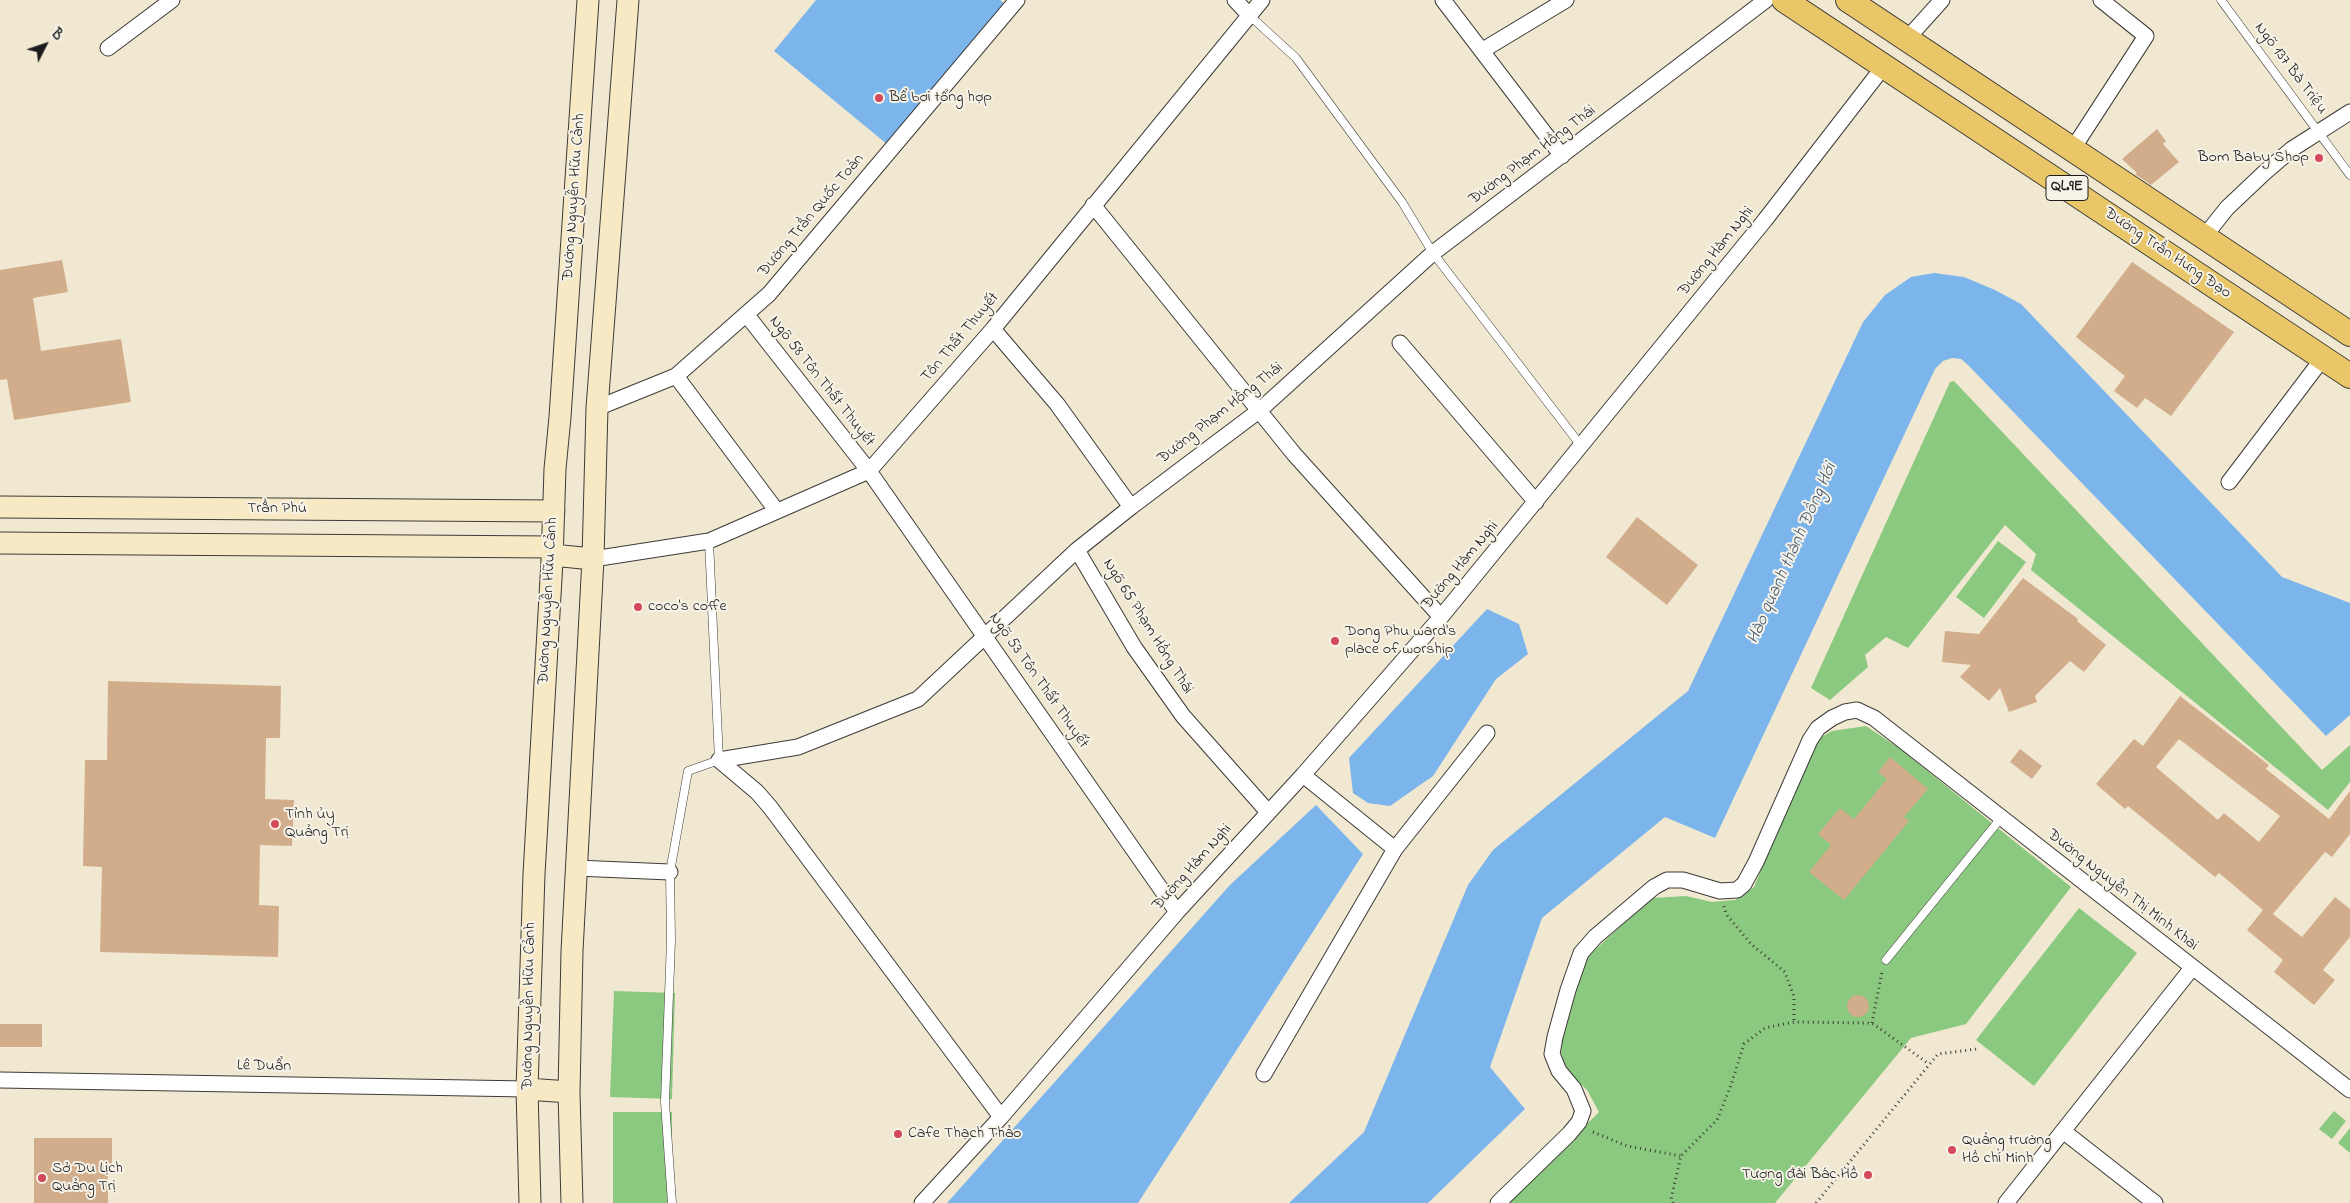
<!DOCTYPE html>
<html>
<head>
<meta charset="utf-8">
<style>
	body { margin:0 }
	#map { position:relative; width:2350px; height:1203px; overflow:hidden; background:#f1e8d1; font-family:"Indie Flower",sans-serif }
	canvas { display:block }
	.north { position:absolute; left:20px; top:20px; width:50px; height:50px; -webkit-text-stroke:4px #f7f3e8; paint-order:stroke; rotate:49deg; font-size:14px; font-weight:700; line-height:20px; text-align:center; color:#1c1c1c }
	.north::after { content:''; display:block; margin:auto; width:18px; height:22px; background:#1c1c1c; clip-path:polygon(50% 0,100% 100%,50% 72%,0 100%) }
</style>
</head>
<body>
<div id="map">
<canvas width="2350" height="1203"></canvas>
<div class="north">B</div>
</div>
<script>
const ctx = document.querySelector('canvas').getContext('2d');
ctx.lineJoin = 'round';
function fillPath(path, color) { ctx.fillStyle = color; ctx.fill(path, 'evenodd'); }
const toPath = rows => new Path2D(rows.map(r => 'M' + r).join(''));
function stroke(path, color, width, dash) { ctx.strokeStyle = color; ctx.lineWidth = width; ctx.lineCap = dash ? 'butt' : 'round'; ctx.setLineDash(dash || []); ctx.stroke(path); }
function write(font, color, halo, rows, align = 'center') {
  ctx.font = font + ' "Indie Flower",sans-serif'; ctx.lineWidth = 4; ctx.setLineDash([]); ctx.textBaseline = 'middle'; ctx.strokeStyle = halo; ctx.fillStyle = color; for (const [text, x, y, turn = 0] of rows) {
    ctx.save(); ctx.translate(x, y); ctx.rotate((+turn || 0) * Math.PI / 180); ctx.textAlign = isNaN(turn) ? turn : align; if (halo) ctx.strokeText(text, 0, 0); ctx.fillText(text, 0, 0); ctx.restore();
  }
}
fillPath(toPath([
	[1954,381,2322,770,2350,745,2350,782,2328,810,2031,570,2036,554,2005,525,1908,648,1886,637,1865,655,1868,667,1830,700,1811,688,1950,382],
	[1998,541,2026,562,1984,618,1956,597],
	[1866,726,1899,748,2071,887,1966,1024,1911,1038,1775,1203,1508,1203,1599,1112,1587,1090,1566,1069,1561,1052,1562,1028,1588,956,1652,898,1686,896,1712,902,1735,900,1754,887,1816,740,1832,731],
	[2079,908,2137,953,2034,1086,1976,1040],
	[614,991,675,993,672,1099,610,1097],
	[2334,1111,2346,1121,2332,1139,2319,1129],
	[613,1112,672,1112,672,1203,613,1203],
	[2350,1128,2350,1153,2338,1143]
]), '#8ac97f');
fillPath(toPath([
	[816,0,1000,0,1005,4,888,145,774,51],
	[1934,273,1964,277,1995,290,2021,304,2282,577,2350,603,2350,715,2326,736,1968,365,1961,359,1952,358,1943,361,1935,369,1715,838,1665,817,1542,918,1490,1067,1525,1109,1428,1203,1289,1203,1364,1132,1468,885,1493,850,1688,691,1863,322,1885,295,1911,277],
	[1487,609,1519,624,1528,654,1496,679,1433,776,1390,806,1368,803,1353,793,1349,758],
	[1316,805,1363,854,1138,1203,947,1203,1230,885]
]), '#7bb5ec');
fillPath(toPath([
	[2157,129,2166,141,2163,144,2179,162,2151,185,2135,174,2137,173,2122,159],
	[62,260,68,292,33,298,41,351,121,339,131,402,14,420,7,379,0,380,0,270],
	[2132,262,2234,332,2171,416,2145,398,2137,408,2114,391,2125,376,2076,337],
	[1637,517,1698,565,1667,605,1606,557],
	[2023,578,2078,619,2077,621,2106,645,2084,672,2070,661,2035,696,2037,702,2009,712,2000,688,1989,701,1960,677,1971,665,1942,662,1945,631,1979,634],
	[108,681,281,686,280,738,266,738,265,799,294,800,292,846,260,845,259,905,279,906,278,957,100,952,102,867,83,866,85,760,107,760],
	[2180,696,2269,765,2266,769,2329,819,2350,791,2350,834,2332,857,2325,852,2273,914,2302,937,2335,897,2350,909,2350,937,2323,970,2335,980,2314,1005,2274,972,2283,960,2247,930,2263,910,2219,873,2215,877,2128,806,2125,809,2096,784,2134,739,2143,746],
	[2179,739,2280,816,2259,842,2224,813,2218,820,2156,767],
	[2020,749,2042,766,2032,779,2010,762],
	[1890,757,1928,789,1904,817,1909,821,1844,900,1809,872,1831,845,1818,834,1840,808,1854,819,1887,779,1878,772],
	'1847 1006a11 11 0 1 1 22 0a11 11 0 1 1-22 0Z',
	[0,1024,42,1024,42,1047,0,1047],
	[34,1138,112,1138,112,1171,108,1171,108,1203,34,1203]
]), '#d1ad8c');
const lane = toPath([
	[2221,0,2350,175],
	[1249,15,1296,58,1402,202,1433,253,1582,447],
	[1886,960,2001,818],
	[672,1203,665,1102,671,940,670,872,688,771,719,760,709,541]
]);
const street = toPath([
	[1235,0,1249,15],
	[1443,0,1562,156],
	[1906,40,1942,0],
	[108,48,172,0],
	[1483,50,1566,0],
	[2072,150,2146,36,2101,0],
	[1093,205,1294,454,1441,617],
	[2204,237,2227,208,2264,173,2292,149,2350,112],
	[746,314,869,471,1177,912],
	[993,329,1057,404,1131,507],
	[1400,343,1536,502],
	[676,376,776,510],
	[597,408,676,376,769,294,1017,0],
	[2229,482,2323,358],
	[1077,550,1134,647,1183,716,1268,812],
	[593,559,709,541,869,471,993,329,1262,0],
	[719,760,798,747,918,699,1077,550,1131,507,1260,410,1433,253,1766,0],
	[719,760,757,792,770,807,1001,1117],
	[1395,849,1487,733],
	[576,868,670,872],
	[1264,1074,1395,849,1303,775],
	[0,1080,527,1089],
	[2063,1131,2155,1203],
	[922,1203,1001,1117,1177,912,1303,775,1441,617,1765,220,1884,66],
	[1498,1203,1569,1134,1579,1122,1583,1111,1574,1089,1559,1071,1552,1054,1555,1037,1568,990,1581,953,1595,937,1654,887,1667,880,1683,880,1720,891,1737,890,1744,884,1756,862,1810,740,1818,728,1832,718,1845,712,1857,710,1874,718,2350,1090],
	[2006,1203,2192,968]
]);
const secondary = toPath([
	[0,507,554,511],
	[0,543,552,547],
	[552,555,593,559],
	[527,1089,569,1092],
	[530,1203,527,1089,534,874,552,561,555,469,560,417,588,0],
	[572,1203,569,1092,572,951,593,559,597,408,628,0]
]);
const primary = toPath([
	[1784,0,2350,376],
	[1848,0,2350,334]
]);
stroke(lane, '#3c3b37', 9);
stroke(street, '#3c3b37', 17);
stroke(secondary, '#3c3b37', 23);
stroke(primary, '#3c3b37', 26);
stroke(toPath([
	[1724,906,1726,914,1751,944,1785,972,1794,997,1794,1022],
	[1872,1023,1882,972],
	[1593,1132,1627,1146,1681,1156],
	[1673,1203,1671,1199,1681,1156,1717,1120,1730,1088,1744,1044,1765,1028,1794,1022,1872,1023,1929,1064],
	[1816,1203,1938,1054,1977,1049]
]), '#3c3b37', 3, [1, 4]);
stroke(lane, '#fff', 8);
stroke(street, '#fff', 15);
stroke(secondary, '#f6e9c3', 21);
stroke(primary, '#e9c769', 24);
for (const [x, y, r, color] of [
	[879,98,5,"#d1495b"],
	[2319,158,5,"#d1495b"],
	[638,607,5,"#d1495b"],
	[1335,641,5,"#d1495b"],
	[275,824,5,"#d1495b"],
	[898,1134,5,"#d1495b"],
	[1952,1150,5,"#d1495b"],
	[1868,1175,5,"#d1495b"],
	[42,1178,5,"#d1495b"]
]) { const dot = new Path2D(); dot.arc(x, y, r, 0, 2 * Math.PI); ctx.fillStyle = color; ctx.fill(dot); stroke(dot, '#f7f3e8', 2); }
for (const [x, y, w] of [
	[2067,188,42]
]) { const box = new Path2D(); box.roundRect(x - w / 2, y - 12.5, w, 25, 4); ctx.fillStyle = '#f7f3e8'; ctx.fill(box); stroke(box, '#1c1c1c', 1); }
write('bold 15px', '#1c1c1c', null, [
	["QL.9E",2067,188]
]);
write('16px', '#1c1c1c', '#f7f3e8', [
	["Ngõ 137 Bà Triệu",2290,69,53],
	["Đường Phạm Hồng Thái",1533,156,-37],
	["Đường Nguyễn Hữu Cảnh",575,197,-86],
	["Đường Trần Quốc Toản",812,216,-50],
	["Đường Hàm Nghi",1717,252,-51],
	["Đường Trần Hưng Đạo",2167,254,34],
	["Tôn Thất Thuyết",961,338,-50],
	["Ngõ 58 Tôn Thất Thuyết",821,382,52],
	["Đường Phạm Hồng Thái",1221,414,-38],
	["Trần Phú",277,509],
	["Đường Hàm Nghi",1461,566,-50],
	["Đường Nguyễn Hữu Cảnh",549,601,-87],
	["Ngõ 65 Phạm Hồng Thái",1147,627,58],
	["Ngõ 53 Tôn Thất Thuyết",1038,681,55],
	["Đường Hàm Nghi",1193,868,-48],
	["Đường Nguyễn Thị Minh Khai",2122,891,38],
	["Đường Nguyễn Hữu Cảnh",530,1006,-89],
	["Lê Duẩn",264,1067,1]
]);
write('16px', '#1c1c1c', '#f7f3e8', [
	["Bể bơi tổng hợp",889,98],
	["Bom Baby Shop",2309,158,"right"],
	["coco's coffe",648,607],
	["Dong Phu ward's",1345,632],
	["place of worship",1345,650],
	["Tỉnh ủy",285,815],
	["Quảng Trị",285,833],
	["Cafe Thạch Thảo",908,1134],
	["Quảng trường",1962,1141],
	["Hồ chí Minh",1962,1159],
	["Sở Du Lịch",52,1169],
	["Quảng Trị",52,1187],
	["Tượng đài Bác Hồ",1858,1175,"right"]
], 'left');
write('italic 18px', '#42596f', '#f7f3e8', [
	["Hào quanh thành Đồng Hới",1793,554,-66]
]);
</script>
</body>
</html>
